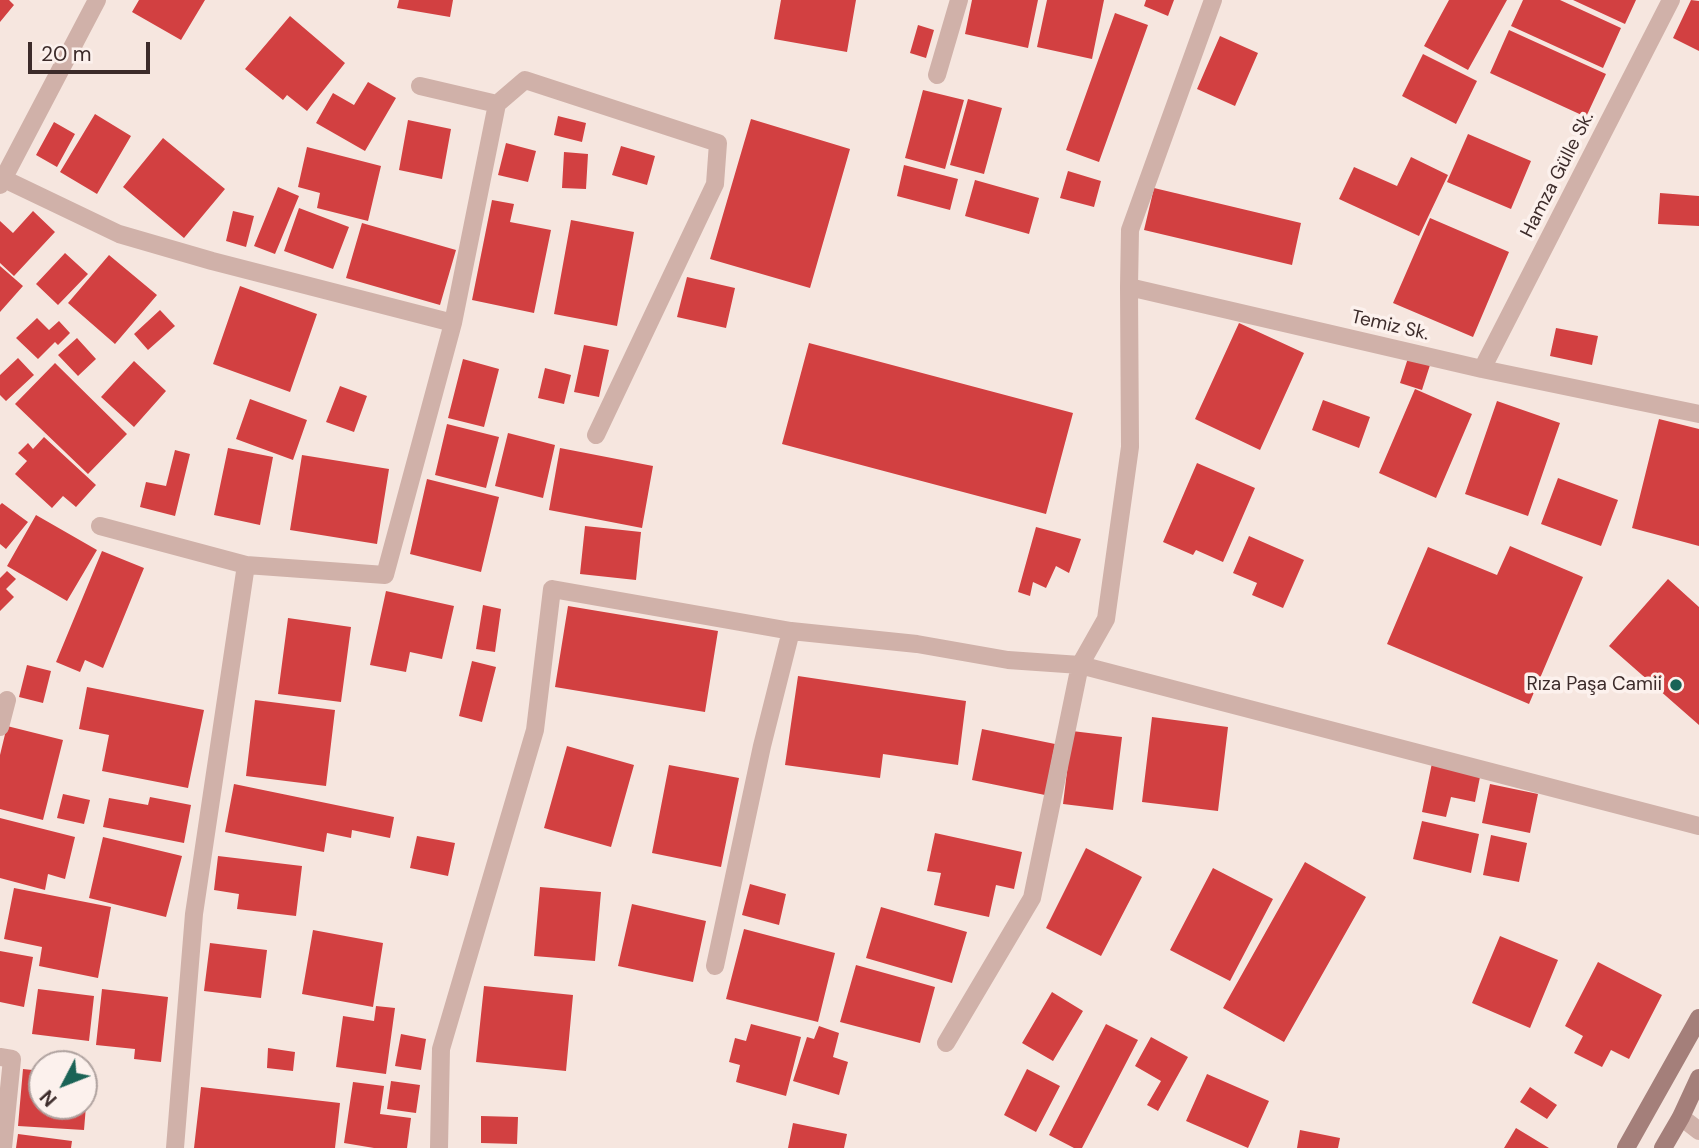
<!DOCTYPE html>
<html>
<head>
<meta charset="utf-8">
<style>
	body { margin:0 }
	#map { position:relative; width:1699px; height:1148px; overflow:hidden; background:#f6e6df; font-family:"DM Sans",sans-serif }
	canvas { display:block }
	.north { position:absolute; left:28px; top:1050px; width:70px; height:70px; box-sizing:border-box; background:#fcf1ed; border:2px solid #afa29f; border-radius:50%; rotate:228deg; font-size:19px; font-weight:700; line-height:28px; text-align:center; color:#3c2b2a }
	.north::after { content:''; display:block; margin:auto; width:24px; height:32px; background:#1a6356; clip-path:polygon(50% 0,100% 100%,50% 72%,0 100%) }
	.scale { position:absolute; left:28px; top:42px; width:122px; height:32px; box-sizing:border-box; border:4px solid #3c2b2a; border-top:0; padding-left:9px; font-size:21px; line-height:24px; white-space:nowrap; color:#3c2b2a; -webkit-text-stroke:5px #fcf1ed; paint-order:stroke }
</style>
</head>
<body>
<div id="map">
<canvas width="1699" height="1148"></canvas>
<div class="north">N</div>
<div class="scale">20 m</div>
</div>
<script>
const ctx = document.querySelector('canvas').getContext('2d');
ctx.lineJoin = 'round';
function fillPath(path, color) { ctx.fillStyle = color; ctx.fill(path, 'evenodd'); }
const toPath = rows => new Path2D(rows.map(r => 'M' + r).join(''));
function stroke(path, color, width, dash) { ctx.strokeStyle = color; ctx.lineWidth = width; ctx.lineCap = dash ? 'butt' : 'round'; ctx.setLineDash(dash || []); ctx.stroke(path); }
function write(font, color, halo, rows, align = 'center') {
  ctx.font = font + ' "DM Sans",sans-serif'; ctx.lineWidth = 7; ctx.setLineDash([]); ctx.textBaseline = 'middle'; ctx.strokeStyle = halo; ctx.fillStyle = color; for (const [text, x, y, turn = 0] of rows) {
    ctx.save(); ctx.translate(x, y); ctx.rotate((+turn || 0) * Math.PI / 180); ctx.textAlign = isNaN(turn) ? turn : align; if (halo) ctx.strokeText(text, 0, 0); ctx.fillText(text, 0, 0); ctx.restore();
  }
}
fillPath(toPath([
	[0,0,9,0,14,5,0,22],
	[139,0,205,0,181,40,132,12],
	[399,0,453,0,450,17,397,8],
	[781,0,856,0,847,52,774,39],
	[972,0,1038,0,1028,48,965,34],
	[1047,0,1104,0,1092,59,1037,47],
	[1146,0,1174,0,1168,16,1144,6],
	[1449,0,1507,0,1468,70,1424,46],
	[1523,0,1560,0,1621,28,1603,68,1511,26],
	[1573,0,1636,0,1625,24],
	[1691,0,1699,1,1699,51,1673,38],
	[1115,13,1148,25,1099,162,1066,150],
	[290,16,345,63,307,111,287,95,283,100,245,69],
	[918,25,934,30,926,58,910,53],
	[1509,30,1606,74,1586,117,1490,73],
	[1220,36,1258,53,1235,106,1197,89],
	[1423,54,1477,81,1456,124,1402,96],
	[368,82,396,98,365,151,316,123,333,93,354,105],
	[923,90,964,100,945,169,905,158],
	[968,99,1002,108,984,174,950,165],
	[95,114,131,136,97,194,60,172],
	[558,116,586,123,582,142,554,135],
	[751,119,850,149,810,288,710,259],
	[408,120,451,129,442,179,399,170],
	[54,122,75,134,57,167,36,155],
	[1468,134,1531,161,1511,209,1447,182],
	[163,138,225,189,184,238,123,187],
	[506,143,536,151,528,182,498,175],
	[621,146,655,156,647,185,612,175],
	[307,147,381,166,368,221,317,208,320,193,298,187],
	[564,152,588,154,586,189,562,188],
	[1411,157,1448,175,1419,236,1339,199,1354,167,1397,186],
	[904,165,958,179,950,210,897,196],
	[1068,171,1101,181,1094,207,1060,198],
	[975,180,1039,198,1029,234,965,216],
	[278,187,299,196,275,254,254,246],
	[1154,188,1301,223,1292,265,1144,230],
	[1660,193,1699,196,1699,226,1658,224],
	[492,200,514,204,510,222,551,230,534,313,472,300],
	[299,208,349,227,333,269,284,251],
	[33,211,55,232,14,276,0,263,0,221,13,233],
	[233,211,254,216,246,247,226,241],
	[1430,218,1509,252,1473,337,1393,303],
	[571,220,634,232,617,326,554,314],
	[362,223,456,250,440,305,346,278],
	[65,253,88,274,58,305,36,284],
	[109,255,157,295,115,344,68,303],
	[0,266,23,286,0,312],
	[687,277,735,288,726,328,677,317],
	[240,286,317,314,290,392,213,364],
	[160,310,175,326,148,350,134,334],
	[37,318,49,330,59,321,70,333,58,345,55,342,38,359,16,338],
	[1239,323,1304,353,1260,450,1195,419],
	[1556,328,1598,336,1592,365,1550,356],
	[77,338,96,359,78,376,58,355],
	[809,343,1073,413,1046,514,782,444],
	[584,345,609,350,599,397,574,392],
	[18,358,34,375,6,401,0,395,0,375],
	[1408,358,1430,365,1422,390,1400,383],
	[463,359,499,369,484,427,448,418],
	[134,361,166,391,134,427,101,397],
	[55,363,127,434,88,474,15,404],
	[545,368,571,375,564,404,538,398],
	[340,386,367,396,354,432,326,422],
	[1415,389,1472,414,1436,498,1379,473],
	[250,399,307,420,293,460,236,439],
	[1323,400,1370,417,1359,448,1312,430],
	[1497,401,1560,423,1528,516,1465,494],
	[1659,419,1699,429,1699,546,1632,528],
	[447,424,499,437,486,488,435,475],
	[508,433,555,445,543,498,495,486],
	[44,437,96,485,76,507,63,496,52,508,15,474,27,461,18,453,28,443,33,449],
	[228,448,273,457,260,525,214,515],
	[560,448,653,466,642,528,549,510],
	[175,450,190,454,175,516,140,507,146,482,166,486],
	[302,455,389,469,377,544,290,530],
	[1197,463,1255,488,1223,562,1196,550,1193,555,1163,542],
	[1558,478,1618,500,1601,546,1541,524],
	[427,479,499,497,481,572,410,554],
	[2,503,28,522,6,549,0,544,0,505],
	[36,515,97,550,67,601,7,566],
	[585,526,641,532,636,580,580,574],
	[1036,527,1081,539,1069,573,1056,566,1046,588,1033,582,1030,596,1018,592],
	[1249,536,1304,560,1283,608,1252,595,1257,583,1233,573],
	[1510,546,1583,577,1529,704,1387,644,1428,547,1497,575],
	[102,551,144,568,103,668,85,660,80,672,56,662],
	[7,571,16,579,6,589,14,597,0,611,0,578],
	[1668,579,1699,607,1699,725,1609,646],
	[386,591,454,606,442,659,410,652,406,672,370,665],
	[483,605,501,609,495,652,476,649],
	[568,606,718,631,705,712,555,687],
	[288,618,351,627,341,702,278,694],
	[472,661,496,667,482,722,459,716],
	[27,665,51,671,43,703,19,697],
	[798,676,966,701,958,765,883,754,880,778,785,765],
	[87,687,204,710,188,788,102,771,109,735,79,729],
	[255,700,335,710,326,786,246,776],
	[1152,717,1228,727,1218,811,1142,802],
	[7,726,63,740,43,820,0,809,0,755],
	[982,729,1055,744,1045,795,972,780],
	[1072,731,1122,737,1113,810,1063,804],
	[567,746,634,765,611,847,544,828],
	[1432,763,1481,772,1475,802,1451,797,1446,817,1422,812],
	[669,765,739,778,721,867,652,853],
	[234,784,394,817,390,838,352,830,351,838,327,833,324,852,225,832],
	[1490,784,1538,794,1530,833,1482,823],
	[63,794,90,800,84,824,57,818],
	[150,797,191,805,184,843,103,827,109,798,148,805],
	[0,818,75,837,65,879,48,874,45,890,0,878],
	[1422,821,1479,834,1471,873,1413,859],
	[935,833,1022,852,1014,889,996,885,989,917,934,905,941,873,927,871],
	[1491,835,1527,843,1519,882,1483,875],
	[417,836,455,843,448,876,410,868],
	[103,837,182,856,166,917,89,898],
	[1086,848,1142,877,1101,956,1046,928],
	[218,856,302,866,296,916,237,909,239,894,214,890],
	[1305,862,1366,897,1284,1042,1223,1008],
	[1213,868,1273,899,1230,981,1170,950],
	[750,884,786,894,779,925,742,915],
	[540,887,601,892,595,961,534,956],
	[14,888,111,907,98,978,39,966,42,947,4,939],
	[632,904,706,921,693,982,618,966],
	[881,907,967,932,952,983,866,958],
	[744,929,835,953,818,1022,726,999],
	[313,930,383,943,373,1007,302,994],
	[1500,936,1558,960,1530,1028,1472,1003],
	[210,943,267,950,261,998,204,991],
	[0,951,33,957,24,1007,0,1002],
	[1598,962,1662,995,1629,1059,1611,1050,1602,1067,1574,1053,1583,1036,1565,1026],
	[856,965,935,987,920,1043,840,1022],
	[484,986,573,995,566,1071,476,1062],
	[38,989,94,996,89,1041,32,1034],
	[102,989,168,997,161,1062,134,1059,135,1049,96,1045],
	[1052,992,1083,1011,1053,1061,1022,1043],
	[376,1006,395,1008,386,1074,336,1067,343,1016,374,1021],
	[751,1024,801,1037,786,1096,736,1082,740,1065,729,1062,735,1038,746,1041],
	[1106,1024,1138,1040,1082,1148,1074,1148,1049,1135],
	[819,1026,839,1033,833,1057,848,1062,839,1095,793,1081,807,1037,814,1039],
	[401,1034,426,1039,421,1070,395,1066],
	[1151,1037,1188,1057,1158,1111,1147,1105,1161,1081,1135,1066],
	[268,1048,295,1052,293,1071,267,1068],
	[23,1069,42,1071,42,1106,86,1106,84,1130,18,1126],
	[1027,1069,1060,1086,1036,1132,1004,1115],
	[1207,1074,1269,1101,1248,1148,1186,1121],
	[391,1081,420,1085,416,1113,387,1109],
	[353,1082,384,1086,380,1114,411,1118,407,1148,374,1148,344,1143],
	[201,1087,340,1103,335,1148,194,1148],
	[1530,1087,1557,1105,1547,1119,1520,1102],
	[481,1116,518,1117,517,1144,481,1143],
	[793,1123,847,1134,844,1148,788,1148],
	[1516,1128,1549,1148,1504,1148],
	[1300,1130,1340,1138,1338,1148,1297,1148],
	[18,1134,72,1141,71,1148,16,1148]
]), '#d24041');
stroke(toPath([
	[937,75,959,0]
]), '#d0b1a9', 18);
stroke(toPath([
	[1213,0,1130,230,1129,287,1482,369,1699,414],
	[497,104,525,80,718,143,715,184,596,435],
	[0,177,119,234,212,261,453,323],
	[0,185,97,0],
	[1482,369,1671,0],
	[100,526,246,565,385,575,453,323,497,104,420,86],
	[0,727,7,700],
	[715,966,762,746,791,631],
	[946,1043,1032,898,1080,665,1106,619,1130,447,1129,287],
	[0,1057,12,1059,3,1148],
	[1681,1117,1699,1131],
	[175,1148,194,914,246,565],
	[439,1148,441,1049,535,730,552,589,791,631,917,644,1008,660,1080,665,1699,826]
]), '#d0b1a9', 18);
stroke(toPath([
	[1626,1148,1699,1018],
	[1663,1148,1681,1117,1699,1078]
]), '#a47f7a', 18);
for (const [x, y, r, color] of [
	[1676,685,7,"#1a6356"]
]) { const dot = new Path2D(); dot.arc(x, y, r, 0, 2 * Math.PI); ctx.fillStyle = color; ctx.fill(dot); stroke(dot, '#fcf1ed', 2.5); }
write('19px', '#3c2b2a', '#fcf1ed', [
	["Hamza Gülle Sk.",1558,175,-63],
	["Temiz Sk.",1390,326,13]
]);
write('19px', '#3c2b2a', '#fcf1ed', [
	["Rıza Paşa Camii",1662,685]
], 'right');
</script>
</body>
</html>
